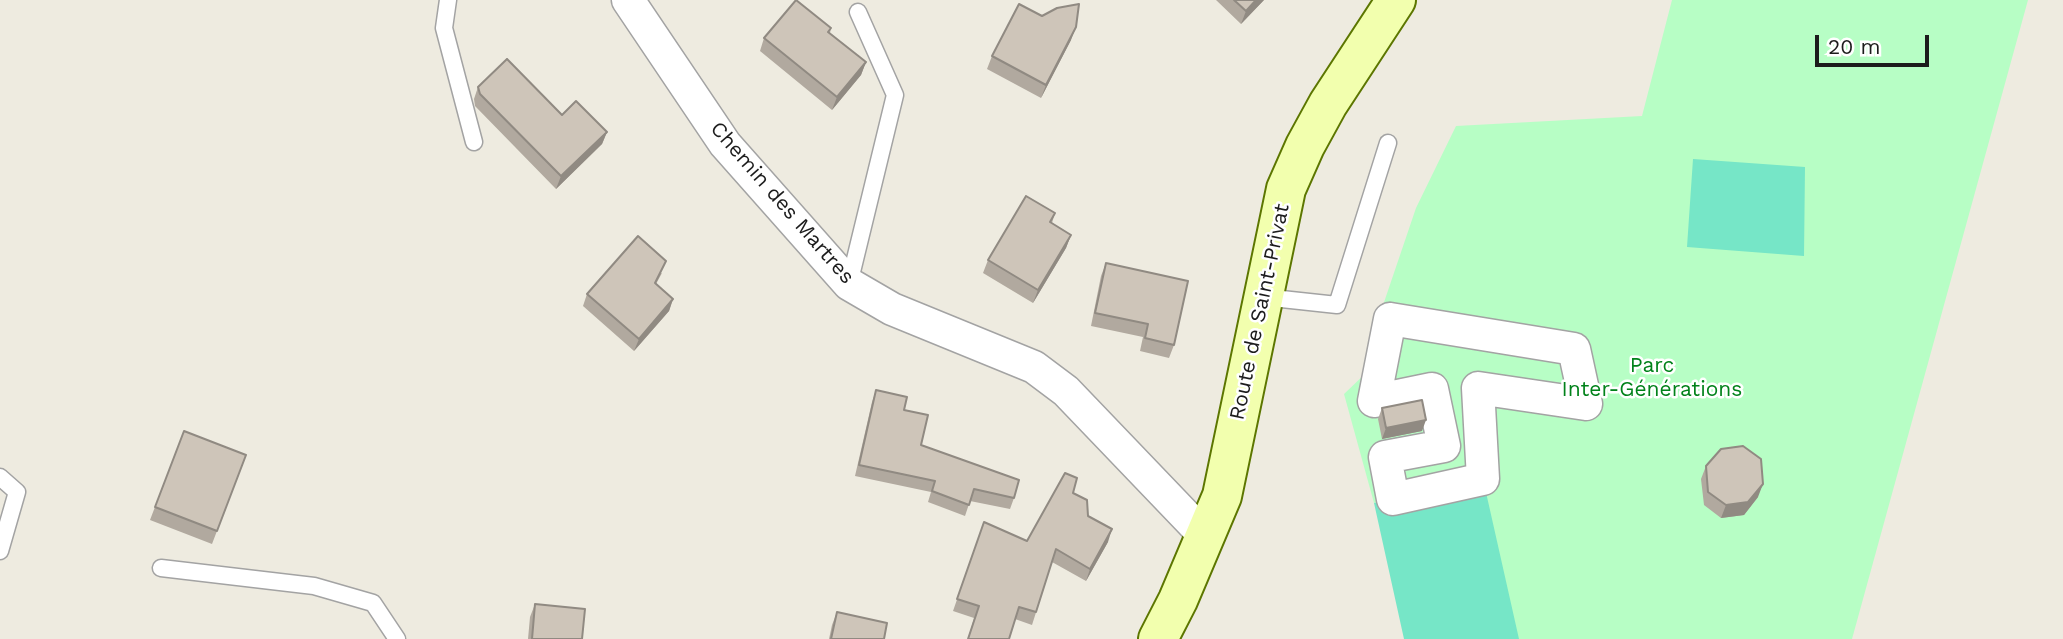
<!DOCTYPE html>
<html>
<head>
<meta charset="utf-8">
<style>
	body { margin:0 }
	#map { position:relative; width:2063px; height:639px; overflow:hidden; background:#eeebe0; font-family:"Work Sans",sans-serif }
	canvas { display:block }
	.scale { position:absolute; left:1815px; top:35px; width:114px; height:32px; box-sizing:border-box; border:4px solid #1c1c1c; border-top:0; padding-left:9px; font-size:21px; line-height:24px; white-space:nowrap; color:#1c1c1c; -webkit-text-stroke:5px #fff; paint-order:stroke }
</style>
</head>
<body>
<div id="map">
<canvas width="2063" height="639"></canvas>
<div class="scale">20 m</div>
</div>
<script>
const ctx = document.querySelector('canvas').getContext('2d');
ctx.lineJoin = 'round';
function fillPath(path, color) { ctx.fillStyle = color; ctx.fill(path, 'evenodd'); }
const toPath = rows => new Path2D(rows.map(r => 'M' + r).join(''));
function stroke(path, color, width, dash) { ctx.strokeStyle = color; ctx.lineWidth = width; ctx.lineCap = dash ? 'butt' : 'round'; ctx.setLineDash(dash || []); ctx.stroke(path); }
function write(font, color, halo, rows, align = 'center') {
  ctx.font = font + ' "Work Sans",sans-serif'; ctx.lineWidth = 5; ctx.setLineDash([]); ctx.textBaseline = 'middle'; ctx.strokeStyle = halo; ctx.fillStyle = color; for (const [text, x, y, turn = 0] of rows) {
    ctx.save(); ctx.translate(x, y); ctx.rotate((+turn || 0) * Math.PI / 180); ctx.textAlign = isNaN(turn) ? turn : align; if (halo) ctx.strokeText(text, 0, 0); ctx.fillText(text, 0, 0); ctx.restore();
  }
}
fillPath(toPath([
	[1672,0,2028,0,1852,639,1406,639,1384,501,1374,503,1344,394,1367,372,1379,317,1416,208,1456,126,1642,116]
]), '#b7fec5');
fillPath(toPath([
	[1693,159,1805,167,1804,256,1687,247],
	[1483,479,1519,639,1404,639,1374,503]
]), '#76e6c7');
const lane = toPath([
	[448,0,444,28,474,142],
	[849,284,895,95,858,12],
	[1263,297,1337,305,1388,143],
	[0,477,17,492,0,551],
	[161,568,314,586,373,603,397,639]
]);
const street = toPath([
	[628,0,725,144,849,284,892,309,1034,367,1066,391,1205,536],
	[1390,319,1574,349,1586,404,1478,388,1483,479,1393,499,1385,457,1444,446,1432,389,1374,401,1390,319]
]);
const secondary = toPath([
	[1158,639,1178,600,1222,496,1286,189,1305,146,1328,104,1396,0]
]);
stroke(lane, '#a3a3a3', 19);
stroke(street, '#a3a3a3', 35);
stroke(secondary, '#5c7600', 42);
stroke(lane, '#fff', 16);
stroke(street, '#fff', 32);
stroke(secondary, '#f2ffae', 38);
fillPath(toPath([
	[1216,0,1264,0,1241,24],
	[831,28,830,33,866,62,861,75,832,110,760,51,764,38],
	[1071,40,1041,98,987,69,992,56],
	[478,87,562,115,607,132,602,144,556,189,475,106,474,99],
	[1055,213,1052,223,1071,235,1066,248,1033,303,983,273,988,260],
	[1106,263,1174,345,1169,358,1140,351,1143,337,1091,326,1101,276],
	[662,273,656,284,673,299,669,311,634,351,583,306,587,294],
	[876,390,904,410,921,445,1014,498,1010,509,970,501,965,516,928,502,931,492,855,476,872,402],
	[1382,408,1422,431,1382,439,1378,419],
	[184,431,246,455,212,544,150,520],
	[1706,466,1758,497,1744,515,1721,518,1704,505,1701,479],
	[1073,493,1088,516,1108,542,1086,581,1052,562,1032,625,1015,619,1009,639,968,639,974,618,953,611,984,522,1027,541],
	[535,604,582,639,528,639,530,617],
	[837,612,884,639,829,639,832,625]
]), '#b1a99f');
fillPath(toPath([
	[1256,0,1264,0,1241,24,1246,11],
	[1076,27,1071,40,1041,98,1046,85],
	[866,62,861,75,832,110,837,97],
	[607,132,602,144,556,189,561,176],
	[1071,235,1066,248,1033,303,1038,290],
	[673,299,669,311,634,351,639,339],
	[1426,420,1422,431,1382,439,1386,428],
	[1763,484,1758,497,1744,515,1721,518,1726,505],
	[1112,529,1108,542,1086,581,1090,569]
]), '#908a82');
const building = toPath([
	[796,0,831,28,828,32,866,62,837,97,764,38,796,0],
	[1234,0,1256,0,1246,11,1234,0],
	[1019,4,1042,16,1057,8,1079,4,1076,27,1046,85,992,56,1019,4],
	[507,59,562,115,576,101,607,132,561,176,480,94,478,87,507,59],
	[1026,196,1055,213,1050,222,1071,235,1038,290,988,260,1026,196],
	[638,236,666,261,655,283,673,299,639,339,587,294,638,236],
	[1106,263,1188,281,1174,345,1145,338,1148,324,1095,313,1106,263],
	[876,390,907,397,904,410,928,415,921,445,1019,480,1014,498,974,489,969,505,932,491,935,481,859,465,876,390],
	[1422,400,1426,420,1386,428,1382,408,1422,400],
	[184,431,246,455,217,531,155,507,184,431],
	[1743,446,1761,459,1763,484,1748,502,1726,505,1708,492,1706,466,1721,449,1743,446],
	[1065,473,1077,478,1073,493,1087,500,1088,516,1112,529,1090,569,1056,549,1036,612,1019,607,1009,639,968,639,979,606,957,599,984,522,1027,541,1065,473],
	[535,604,585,609,582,639,532,639,535,604],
	[837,612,887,623,884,639,831,639,837,612]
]);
fillPath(building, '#cec5b9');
stroke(building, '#908a82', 2);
write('21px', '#1c1c1c', '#fff', [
	["Chemin des Martres",782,203,49],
	["Route de Saint-Privat",1260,312,-78]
]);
write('21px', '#01821a', '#fff', [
	["Parc",1652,366],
	["Inter-Générations",1652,390]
]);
</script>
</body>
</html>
